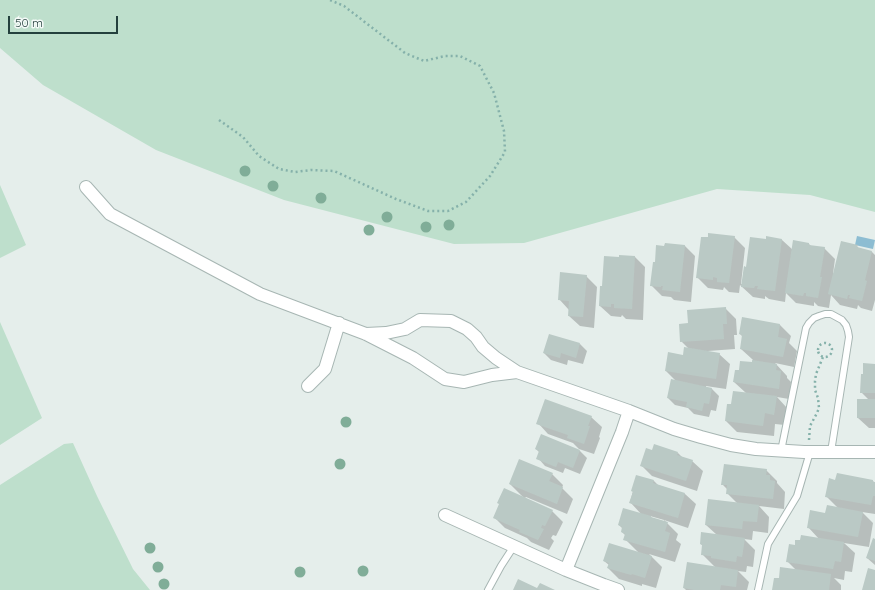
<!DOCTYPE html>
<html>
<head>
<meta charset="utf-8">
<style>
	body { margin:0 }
	#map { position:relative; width:875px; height:590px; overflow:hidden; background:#e5eeeb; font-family:Quicksand,sans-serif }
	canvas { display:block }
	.scale { position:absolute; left:8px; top:16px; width:110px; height:18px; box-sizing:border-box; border:2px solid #24403d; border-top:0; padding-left:5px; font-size:12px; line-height:14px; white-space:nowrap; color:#24403d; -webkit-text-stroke:3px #f5faf8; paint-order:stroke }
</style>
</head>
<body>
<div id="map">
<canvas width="875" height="590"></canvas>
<div class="scale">50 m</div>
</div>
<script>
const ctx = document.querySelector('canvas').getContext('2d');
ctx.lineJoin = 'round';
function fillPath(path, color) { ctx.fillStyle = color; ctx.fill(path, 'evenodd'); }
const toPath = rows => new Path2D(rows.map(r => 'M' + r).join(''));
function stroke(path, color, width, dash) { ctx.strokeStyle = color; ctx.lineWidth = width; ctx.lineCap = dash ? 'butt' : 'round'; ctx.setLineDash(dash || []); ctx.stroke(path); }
fillPath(toPath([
	[0,0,875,0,875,212,810,195,717,189,524,243,454,244,284,200,156,150,43,85,0,48],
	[0,185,26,245,0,258],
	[0,322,42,418,0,445],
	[73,443,97,496,133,569,150,590,0,590,0,485,64,444]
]), '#bedfcc');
fillPath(toPath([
	[857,236,875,240,873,249,855,245]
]), '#8dbdd2');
fillPath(toPath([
	[734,237,745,248,741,284,742,284,747,268,766,240,767,237,782,240,793,250,809,244,811,246,824,248,835,259,833,274,834,274,857,246,859,249,872,252,875,255,875,300,872,311,861,308,858,305,857,309,840,305,831,295,829,308,818,306,814,302,814,306,796,303,786,293,785,302,769,299,765,296,765,299,753,297,740,285,739,293,729,292,724,287,723,290,708,288,697,277],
	[685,246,695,256,691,302,674,300,671,297,662,296,651,285,656,263,665,247],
	[635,257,645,267,643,320,626,319,622,315,621,317,611,316,600,306,603,287,620,258],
	[586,276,597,287,594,328,580,326,569,316,569,310,559,299],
	[725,308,736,319,737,335,734,335,735,349,708,351,708,352,719,354,730,364,726,389,706,386,706,388,712,389,719,396,716,411,711,410,709,417,694,414,688,408,675,405,668,398,677,382,666,371,684,356,689,349,681,341,689,324],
	[742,319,780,325,791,336,789,343,797,351,794,367,775,363,787,376,787,378,791,382,789,399,777,397,787,408,785,425,775,424,774,436,737,432,726,421,732,405,746,393,734,382,740,371,753,363,753,360,752,359,741,349,743,337,740,334],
	[580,344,587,351,583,364,568,360,567,365,551,360,544,353],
	[875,365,875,428,869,428,858,418,869,400,861,392],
	[591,417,602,427,599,437,600,438,594,454,579,449,573,443,548,434,538,423],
	[542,436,580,451,587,458,580,474,565,468,563,473,545,466,538,458,540,453,536,449],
	[678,453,682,457,692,461,703,471,697,491,652,476,641,465],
	[766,470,777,481,777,483,785,492,784,509,759,506,769,517,768,533,753,531,752,540,744,539,755,550,753,567,747,566,746,572,738,571,749,582,747,590,686,590,684,588,715,567,702,554,703,546,701,544,717,535,706,525,738,504,727,493,728,490,723,485],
	[552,474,563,485,562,488,573,499,567,514,526,497,525,498,552,511,563,522,556,536,553,535,551,538,554,541,549,550,531,542,527,538,505,528,494,517,500,504,523,497,510,484],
	[637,476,654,481,658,485,685,494,696,504,688,528,664,520,678,534,676,540,681,544,675,562,649,554,662,567,656,588,642,584,642,586,619,579,608,568,609,565,604,561,638,552,625,539,626,536,622,532,623,529,619,525,642,515,630,502],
	[650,516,664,520,664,522,653,519],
	[836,481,873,481,875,483,875,514,862,512,873,523,869,547,844,543,855,553,852,572,845,571,844,580,834,578,841,585,841,590,773,590,780,579,796,570,788,562,796,546,819,539,808,527,826,514,838,508,826,496],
	[875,540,875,565,867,558]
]), '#0003');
fillPath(toPath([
	[708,233,735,236,729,283,717,282,717,278,713,277,713,280,696,278,701,237,708,237],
	[766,236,782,239,775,291,757,289,758,286,755,286,754,288,741,287,744,266,746,267,750,237,766,239],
	[793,240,809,243,809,245,825,247,820,277,822,277,818,298,806,296,806,293,804,293,803,296,785,293],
	[841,241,858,245,857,247,872,251,865,280,867,281,862,301,849,298,850,295,848,295,847,299,828,294],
	[665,243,685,245,680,292,662,290,663,286,661,286,661,287,650,286,653,262,655,262,656,245,664,246],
	[619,255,635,256,632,309,614,308,614,304,611,304,611,307,599,306,600,286,602,286,604,256,619,257],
	[560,272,587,275,583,317,568,316,569,301,558,300],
	[726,307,727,324,723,324,724,339,680,342,679,324,688,323,687,310],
	[742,317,780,324,778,337,787,339,783,357,740,349,742,335,739,334],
	[549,334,580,343,576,358,561,353,560,358,543,353],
	[684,347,720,353,716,379,665,371,668,352,683,355],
	[752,360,777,364,776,370,781,371,779,389,733,382,735,370,739,370,740,361,752,362],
	[863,363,875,364,875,393,860,393,861,374,863,374],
	[671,379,712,388,709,404,704,403,702,411,686,407,687,402,667,398],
	[733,391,777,396,774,415,765,413,763,426,725,421,727,404,731,404],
	[545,399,592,416,588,426,590,426,584,444,567,438,568,435,536,424],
	[857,399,875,399,875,418,857,418],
	[541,434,580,450,573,468,558,462,556,467,536,459,539,451,535,449],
	[654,444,678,452,677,455,693,460,686,481,640,466,646,448,652,450],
	[519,459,553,473,549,481,563,487,557,504,509,484],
	[724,464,767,469,766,475,770,475,770,480,775,481,773,499,726,494,727,485,721,485],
	[837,473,873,480,873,482,875,482,875,496,873,496,871,505,825,497,829,478,835,480],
	[636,475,654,480,653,483,685,493,678,518,629,503,633,492,631,491],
	[504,488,553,510,545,526,542,525,541,528,544,529,538,540,519,532,520,530,493,518,499,504,497,503],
	[708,499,759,505,757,522,743,521,742,529,705,525],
	[827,505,863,512,858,537,807,528,810,510,825,513],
	[623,508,651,516,651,517,668,522,665,531,670,533,665,552,623,540,625,534,621,532,622,527,618,525],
	[701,532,745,538,742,557,737,556,736,562,711,558,711,556,701,555,702,545,700,544],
	[801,535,844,542,841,562,835,561,833,569,786,562,789,544,795,545,795,540,800,540],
	[873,538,875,539,875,561,866,558],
	[609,543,652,556,645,578,632,574,631,575,607,568,609,563,603,561],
	[687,562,738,570,736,587,721,585,720,590,694,590,683,588],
	[780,567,831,574,829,590,772,590,774,578,779,578],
	[868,568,875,570,875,590,862,590],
	[518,579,537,588,540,583,555,590,513,590]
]), '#bac9c5');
const lane = toPath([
	[781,451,806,328,809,323,814,318,819,316,825,314,831,314,842,320,846,325,848,331,849,337,831,452],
	[488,590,501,566,514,546],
	[758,590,768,544,797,496,810,452]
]);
const street = toPath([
	[86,187,110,214,260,294,366,334,413,358,445,379,464,382,492,375,517,372],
	[366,334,386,333,405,329,420,320,451,321,467,329,476,337,483,347,496,358,517,372,629,411,674,429,701,437,731,445,756,449,804,452,875,452],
	[308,386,325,369,339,323],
	[445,515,566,570,604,585,618,590],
	[566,570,622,432,629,411]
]);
stroke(lane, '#a7b6b3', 8);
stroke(street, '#a7b6b3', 14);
stroke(toPath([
	[219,120,243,137,259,156,279,169,295,172,311,170,334,171,396,199,428,211,448,211,466,202,490,176,505,152,504,131,494,93,480,66,460,56,445,56,424,61,405,53,344,6,330,0],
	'818 350a7 7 0 1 1 14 0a7 7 0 1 1-14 0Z',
	[809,440,810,426,817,413,819,408,818,398,815,390,815,381,816,374,823,357]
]), '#85b1aa', 2.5, [2, 3]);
stroke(lane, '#fff', 6);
stroke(street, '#fff', 12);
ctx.fillStyle = '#80ad98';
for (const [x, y] of [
	[245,171],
	[273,186],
	[321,198],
	[387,217],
	[449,225],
	[426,227],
	[369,230],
	[346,422],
	[340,464],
	[150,548],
	[158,567],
	[363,571],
	[300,572],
	[164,584]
]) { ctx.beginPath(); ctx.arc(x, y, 5.5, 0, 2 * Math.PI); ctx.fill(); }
</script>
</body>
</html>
